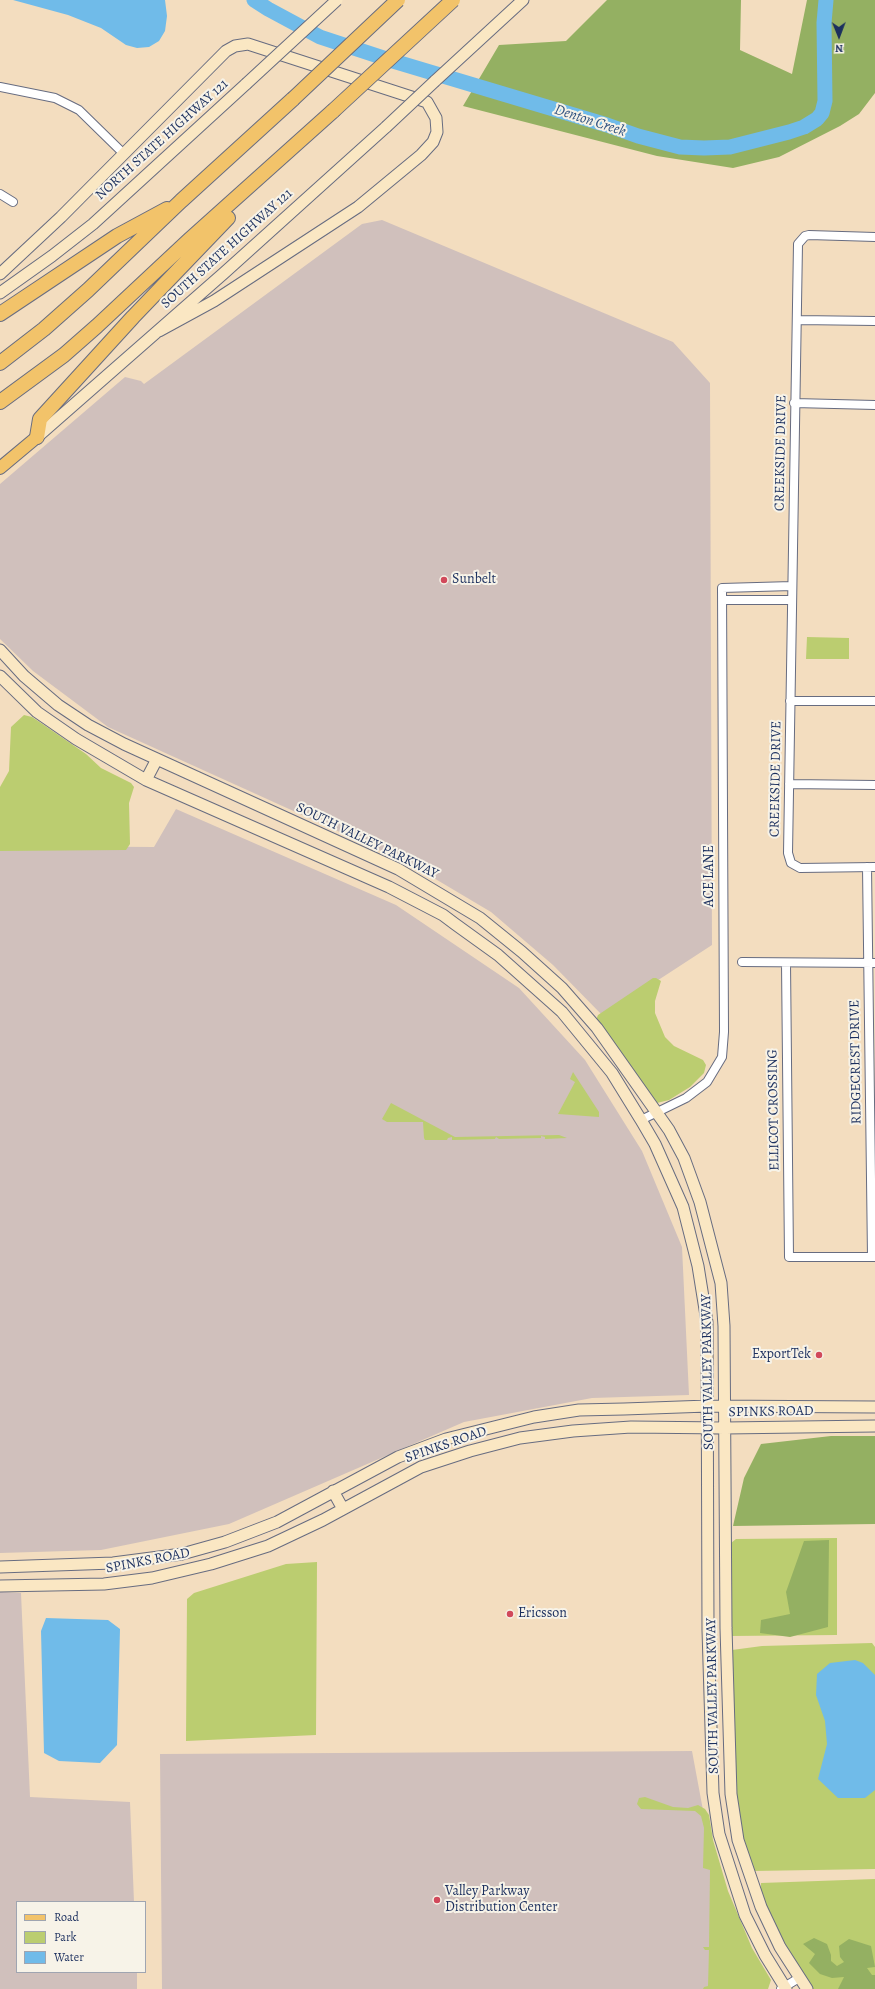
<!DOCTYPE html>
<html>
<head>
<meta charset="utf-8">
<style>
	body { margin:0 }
	#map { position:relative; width:875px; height:1989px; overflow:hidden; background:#f3ddbf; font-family:Alegreya,serif }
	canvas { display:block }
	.legend { position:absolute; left:16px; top:1901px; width:130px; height:72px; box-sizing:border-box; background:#f7f3e8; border:1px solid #9fa5b1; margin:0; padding:5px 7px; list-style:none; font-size:12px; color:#1b2f5e }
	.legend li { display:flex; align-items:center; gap:8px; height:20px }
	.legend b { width:20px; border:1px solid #9fa5b1 }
	.north { position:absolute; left:819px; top:16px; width:40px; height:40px; -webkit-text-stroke:3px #f7f3e8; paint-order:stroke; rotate:179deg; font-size:11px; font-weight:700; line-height:16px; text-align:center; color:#1b2f5e }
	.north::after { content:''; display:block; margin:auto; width:14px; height:18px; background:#1b2f5e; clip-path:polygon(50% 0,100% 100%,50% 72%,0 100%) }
</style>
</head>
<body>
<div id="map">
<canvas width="875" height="1989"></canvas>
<ul class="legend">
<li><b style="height:5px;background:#f2c36a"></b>Road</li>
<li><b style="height:11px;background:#bbcd70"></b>Park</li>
<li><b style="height:11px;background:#70bbe9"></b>Water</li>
</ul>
<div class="north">N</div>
</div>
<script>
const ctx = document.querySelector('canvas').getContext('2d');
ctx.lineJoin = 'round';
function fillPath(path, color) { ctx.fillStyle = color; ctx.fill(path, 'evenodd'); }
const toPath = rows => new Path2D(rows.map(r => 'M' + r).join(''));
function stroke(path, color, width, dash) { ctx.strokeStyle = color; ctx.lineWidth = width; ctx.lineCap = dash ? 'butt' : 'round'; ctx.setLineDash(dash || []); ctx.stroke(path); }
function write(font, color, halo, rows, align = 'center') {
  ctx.font = font + ' Alegreya,serif'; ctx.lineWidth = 4; ctx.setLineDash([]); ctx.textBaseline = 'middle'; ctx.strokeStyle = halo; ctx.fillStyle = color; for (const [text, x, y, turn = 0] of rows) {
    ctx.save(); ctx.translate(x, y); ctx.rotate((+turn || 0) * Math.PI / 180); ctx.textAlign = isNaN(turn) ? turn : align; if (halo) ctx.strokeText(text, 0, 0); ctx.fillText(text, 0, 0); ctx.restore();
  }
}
fillPath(toPath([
	[382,220,673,342,710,383,712,945,603,1016,553,965,491,912,427,874,373,847,108,727,33,671,0,639,0,484,125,377,141,381,144,384,362,224],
	[176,809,396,905,519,988,585,1060,642,1151,682,1247,689,1395,592,1398,464,1422,229,1524,101,1550,0,1553,0,846,154,847],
	[0,1592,21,1593,30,1797,130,1802,134,1902,17,1902,17,1972,137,1972,137,1989,0,1989],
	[692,1751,713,1864,711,1989,162,1989,160,1754]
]), '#d0c0bc');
fillPath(toPath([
	[807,637,849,638,849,659,806,659],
	[24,715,32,717,41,723,86,754,101,768,131,783,134,787,129,803,130,844,126,850,0,851,0,787,9,771,11,727],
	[653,978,656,978,661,981,655,1001,655,1013,665,1037,674,1046,703,1060,706,1065,704,1073,690,1087,669,1100,657,1103,651,1098,596,1020,598,1015],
	[573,1072,599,1112,599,1117,558,1114,575,1082,570,1079],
	[391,1103,455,1137,559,1135,567,1138,545,1139,545,1137,541,1136,541,1138,499,1139,496,1137,495,1139,452,1140,452,1137,448,1138,447,1140,425,1140,424,1138,423,1122,387,1122,382,1119],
	[837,1538,837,1635,730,1636,731,1543,736,1539],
	[317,1562,316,1735,186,1741,187,1599,194,1593,286,1564],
	[872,1643,875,1647,875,1869,753,1871,740,1832,734,1775,732,1650,762,1646],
	[645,1797,673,1807,688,1808,698,1805,705,1809,709,1815,713,1840,728,1891,752,1948,771,1980,768,1989,703,1989,704,1987,708,1986,709,1950,705,1950,703,1947,709,1947,710,1870,703,1868,704,1828,701,1816,695,1811,641,1809,637,1804,639,1798],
	[875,1879,875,1989,812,1989,776,1934,761,1900,761,1883]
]), '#bbcd70');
fillPath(toPath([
	[607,0,741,0,740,50,792,74,807,0,875,0,875,93,859,114,840,126,779,157,733,168,657,156,463,106,499,45,566,41],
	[831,1436,875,1436,875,1524,733,1526,744,1478,761,1444],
	[829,1540,828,1627,790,1637,760,1633,761,1620,790,1614,786,1592,804,1541],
	[814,1938,827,1944,831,1955,831,1961,837,1966,844,1962,840,1957,839,1946,849,1939,871,1946,875,1967,867,1968,872,1975,875,1975,875,1989,838,1989,844,1977,832,1978,820,1974,809,1963,815,1954,803,1944]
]), '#94b062');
fillPath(toPath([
	[13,0,165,0,167,16,165,31,159,41,149,47,137,48,126,45,101,28,68,15],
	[46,1618,108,1620,120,1629,117,1745,100,1763,59,1761,44,1753,41,1631],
	[855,1660,863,1663,875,1675,875,1790,865,1798,838,1798,818,1779,827,1744,825,1721,816,1695,817,1674,830,1663]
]), '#70bbe9');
stroke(toPath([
	[254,0,268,9,320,37,393,61,607,125,638,136,680,147,704,148,730,147,789,132,804,127,817,119,822,113,825,101,824,23,826,0]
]), '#70bbe9', 15);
const street = toPath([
	[0,87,55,98,79,110,124,154],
	[0,194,13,202],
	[875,237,809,235,805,236,798,244,788,853,791,863,800,868,875,867],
	[798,320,875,321],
	[794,403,875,405],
	[722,600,792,600],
	[790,701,875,701],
	[789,784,875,785],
	[867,867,872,1257],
	[742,962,875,963],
	[786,963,789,1257,875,1257],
	[641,1120,686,1098,707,1082,722,1057,724,1032,722,588,792,586],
	[781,1989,799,1978]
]);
const secondary = toPath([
	[435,81,523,0],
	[0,274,61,217,226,51,235,46,248,44,427,102,436,118,437,132,433,142,421,155,358,207,214,301,159,331],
	[0,293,52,256,93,224,246,84],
	[37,437,224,273,386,127],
	[0,650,24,676,58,705,88,725,124,744,398,869,480,918,522,952,562,988,597,1028,669,1130,684,1158,700,1202,721,1283,724,1326,726,1628,731,1794,738,1840,761,1907,780,1947,807,1989],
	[0,676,37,712,76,739,146,780,389,887,443,915,455,924,498,955,562,1012,612,1073,641,1120,655,1144,683,1207,698,1266,707,1322,708,1630,713,1793,719,1834,745,1915,765,1955,786,1989],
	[146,780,157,759],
	[333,1491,343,1509],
	[0,1567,113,1563,182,1554,225,1542,277,1522,398,1457,446,1439,534,1417,579,1410,624,1409,708,1406,875,1407],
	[0,1586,104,1584,152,1578,211,1564,268,1546,323,1520,421,1467,470,1451,520,1438,573,1431,631,1427,725,1428,875,1426]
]);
const primary = toPath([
	[0,468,37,437]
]);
const highway = toPath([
	[0,314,117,236,167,209],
	[0,363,44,329,88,290,181,201,293,99],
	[0,402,64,355,97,326,189,240,333,111],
	[37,437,40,419,133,317,228,218]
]);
stroke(street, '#676c80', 10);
stroke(secondary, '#676c80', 13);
stroke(primary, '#676c80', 14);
stroke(highway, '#676c80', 16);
stroke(street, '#fff', 8);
stroke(secondary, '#fae7c3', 11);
stroke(primary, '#f2c36a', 12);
stroke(highway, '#f2c36a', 14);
const secondaryBridge = toPath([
	[246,84,337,0],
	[386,127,435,81]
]);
const highwayBridge = toPath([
	[293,99,398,0],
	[333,111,453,0]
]);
stroke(secondaryBridge, '#676c80', 13, []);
stroke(highwayBridge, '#676c80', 16, []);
stroke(secondaryBridge, '#fae7c3', 11);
stroke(highwayBridge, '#f2c36a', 14);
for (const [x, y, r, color] of [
	[444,580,4,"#d1495b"],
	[819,1355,4,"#d1495b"],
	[510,1614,4,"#d1495b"],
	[437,1900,4,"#d1495b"]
]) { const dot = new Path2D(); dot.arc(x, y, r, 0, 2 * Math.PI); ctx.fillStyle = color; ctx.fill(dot); stroke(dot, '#f7f3e8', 1.5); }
write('14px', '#1b2f5e', '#f7f3e8', [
	["NORTH STATE HIGHWAY 121",162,140,-42],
	["SOUTH STATE HIGHWAY 121",227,249,-42],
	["CREEKSIDE DRIVE",781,453,-89],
	["CREEKSIDE DRIVE",776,779,-89],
	["SOUTH VALLEY PARKWAY",367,841,26],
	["ACE LANE",710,876,-90],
	["RIDGECREST DRIVE",856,1062,-91],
	["ELLICOT CROSSING",774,1110,-91],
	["SOUTH VALLEY PARKWAY",708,1372,-91],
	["SPINKS ROAD",771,1412,-1],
	["SPINKS ROAD",446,1445,-19],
	["SPINKS ROAD",148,1561,-11],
	["SOUTH VALLEY PARKWAY",713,1696,-91]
]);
write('14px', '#1b2f5e', '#f7f3e8', [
	["Sunbelt",452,580],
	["ExportTek",811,1355,"right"],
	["Ericsson",518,1614],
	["Valley Parkway",445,1892],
	["Distribution Center",445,1908]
], 'left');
write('italic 15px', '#305281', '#f7f3e8', [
	["Denton Creek",590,121,18]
]);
</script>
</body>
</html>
